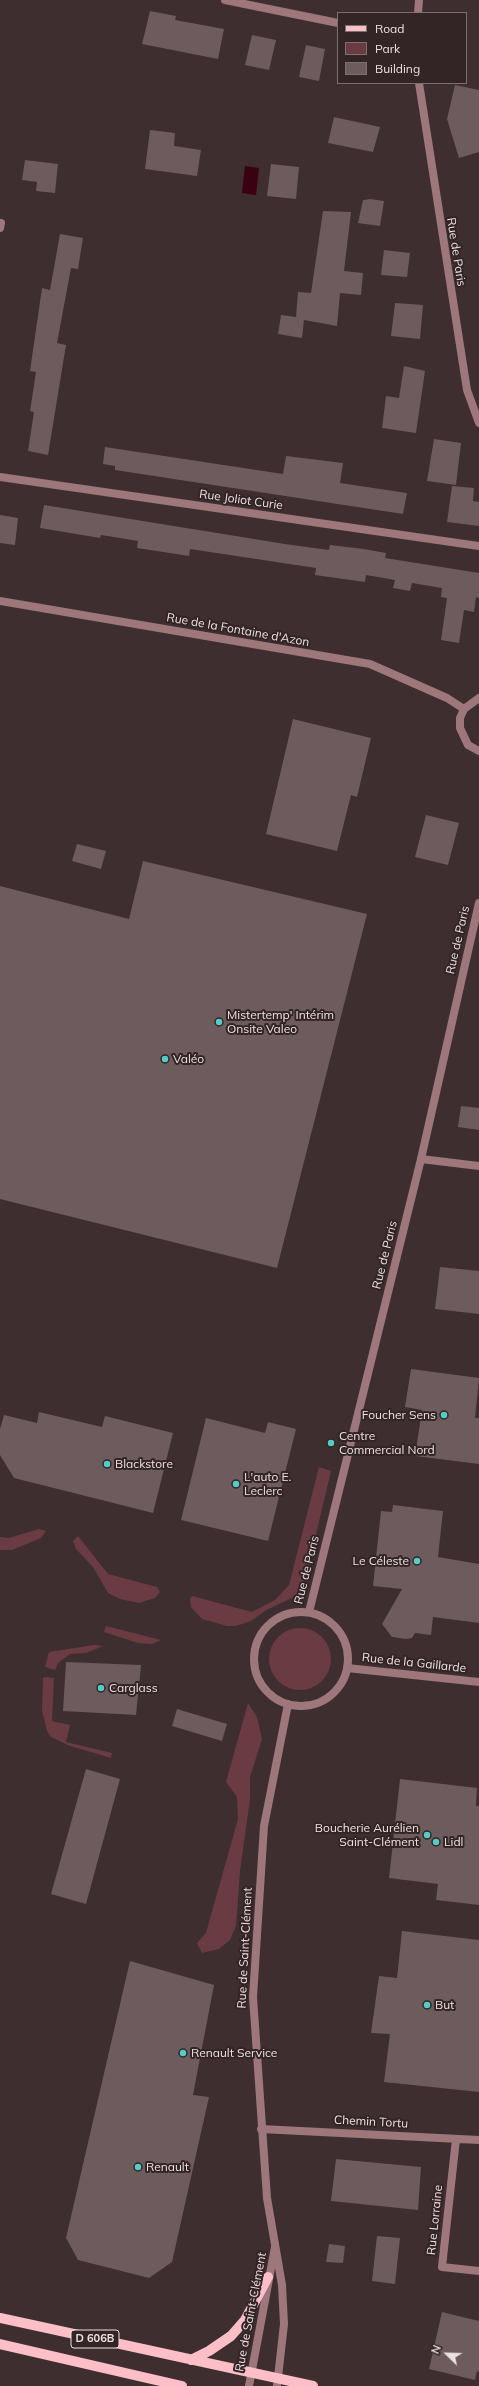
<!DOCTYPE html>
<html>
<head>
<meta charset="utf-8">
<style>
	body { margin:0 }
	#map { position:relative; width:479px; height:2386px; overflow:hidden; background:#3e2e30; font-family:Mulish,sans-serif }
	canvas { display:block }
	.legend { position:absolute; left:337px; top:12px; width:130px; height:72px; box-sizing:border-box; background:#332426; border:1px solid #7d7071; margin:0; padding:5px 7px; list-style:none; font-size:12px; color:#ece1e2 }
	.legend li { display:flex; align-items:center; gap:8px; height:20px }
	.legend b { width:20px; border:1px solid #7d7071 }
	.north { position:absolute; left:427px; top:2334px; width:40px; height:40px; -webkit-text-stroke:3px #332426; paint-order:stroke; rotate:293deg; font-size:11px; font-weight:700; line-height:16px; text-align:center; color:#ece1e2 }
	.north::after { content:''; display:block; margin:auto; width:14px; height:18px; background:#ece1e2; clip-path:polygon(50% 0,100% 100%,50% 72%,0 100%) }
</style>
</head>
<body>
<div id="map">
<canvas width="479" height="2386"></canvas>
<ul class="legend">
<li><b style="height:5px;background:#fdbfc7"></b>Road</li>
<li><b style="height:11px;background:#6b3b43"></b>Park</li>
<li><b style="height:11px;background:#6d5b5d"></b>Building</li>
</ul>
<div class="north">N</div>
</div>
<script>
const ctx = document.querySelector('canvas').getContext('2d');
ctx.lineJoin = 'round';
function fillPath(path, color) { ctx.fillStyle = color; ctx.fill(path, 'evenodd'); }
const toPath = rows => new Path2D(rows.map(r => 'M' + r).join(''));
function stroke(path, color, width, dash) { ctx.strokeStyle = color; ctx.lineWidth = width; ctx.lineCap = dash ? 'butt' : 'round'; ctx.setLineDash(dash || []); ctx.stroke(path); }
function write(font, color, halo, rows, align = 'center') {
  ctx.font = font + ' Mulish,sans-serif'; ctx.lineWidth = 4; ctx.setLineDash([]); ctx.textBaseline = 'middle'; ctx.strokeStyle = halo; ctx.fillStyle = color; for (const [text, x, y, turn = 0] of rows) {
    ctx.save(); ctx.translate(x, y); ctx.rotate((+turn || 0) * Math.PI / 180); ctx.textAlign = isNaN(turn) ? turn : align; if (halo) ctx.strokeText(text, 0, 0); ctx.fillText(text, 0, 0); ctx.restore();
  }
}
fillPath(toPath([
	[319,1467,331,1471,303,1589,292,1598,266,1610,251,1621,236,1626,227,1626,202,1619,191,1607,190,1599,192,1596,252,1612,275,1600,289,1585],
	[39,1529,46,1531,41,1538,12,1550,0,1550,0,1537,9,1538],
	[78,1536,108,1574,157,1587,160,1592,155,1598,139,1603,120,1599,108,1593,93,1567,76,1549,73,1541],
	[106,1626,161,1640,152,1644,138,1643,104,1632],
	'269 1659a31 31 0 1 1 62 0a31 31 0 1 1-62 0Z',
	[94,1645,103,1646,86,1653,70,1654,58,1663,55,1670,45,1667,49,1652],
	[43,1677,54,1678,52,1721,70,1725,66,1742,112,1753,111,1758,70,1746,51,1737,47,1731,42,1710],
	[248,1703,257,1717,262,1739,250,1777,250,1799,240,1871,236,1926,230,1940,219,1949,202,1953,197,1943,206,1933,238,1819,237,1797,226,1782]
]), '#6b3b43');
fillPath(toPath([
	[245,166,259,168,256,195,242,193]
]), '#390112');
fillPath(toPath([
	[150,11,176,16,175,20,224,29,218,59,142,44],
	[252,35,276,40,269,70,245,65],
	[306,45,325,49,319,81,299,77],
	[455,85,479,90,479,152,459,158,447,119],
	[334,117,380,127,373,152,328,143],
	[150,130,175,133,174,146,201,150,197,176,145,169],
	[25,160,58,164,55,193,36,191,37,182,22,180],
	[271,164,299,167,296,199,267,196],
	[370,199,384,201,380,226,358,223,363,200],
	[323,211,351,212,344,271,363,273,361,295,340,293,337,326,304,320,302,338,278,334,281,315,296,317,298,292,311,293],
	[60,234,83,238,78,269,71,268,57,343,66,345,48,455,28,451,34,412,30,411,36,372,30,371,42,288,50,290],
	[384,250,410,253,407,277,381,275],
	[395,303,423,305,420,339,391,336],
	[404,366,425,371,416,433,382,428,386,396,399,398],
	[434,439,461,443,456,485,427,481],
	[105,447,283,474,286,456,343,463,340,483,407,493,403,514,115,470,115,466,103,464],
	[452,486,474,488,473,501,479,502,479,526,447,522],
	[44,505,285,544,329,550,330,545,364,549,386,553,385,558,479,573,479,598,476,597,474,612,464,610,459,643,441,640,447,598,441,597,442,588,412,583,410,591,393,588,395,580,366,575,365,582,315,575,316,568,190,549,189,556,137,548,138,541,101,535,100,538,40,528],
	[0,515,18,518,15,545,0,543],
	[293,719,371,738,357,797,351,795,337,851,266,834],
	[426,815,459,823,448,865,415,857],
	[77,844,106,851,101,869,72,861],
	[143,861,367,914,277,1268,0,1199,0,886,129,919],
	[461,1106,479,1108,479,1130,458,1127],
	[440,1267,479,1271,479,1314,435,1309],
	[411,1369,479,1378,475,1418,479,1418,479,1464,415,1456,422,1410,405,1407],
	[39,1412,102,1427,105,1416,173,1433,153,1513,14,1478,0,1455,0,1429,4,1415,37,1423],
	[206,1418,265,1433,268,1422,296,1429,268,1541,181,1520],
	[393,1505,443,1511,438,1557,479,1564,479,1623,433,1617,431,1635,415,1633,412,1638,406,1639,392,1637,382,1624,402,1589,373,1586,381,1511,392,1512],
	[66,1662,141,1665,136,1715,63,1711],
	[177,1709,227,1724,222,1741,172,1726],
	[86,1769,120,1779,86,1904,51,1894],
	[400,1779,477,1788,476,1806,479,1806,479,1905,436,1900,438,1884,389,1878],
	[402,1931,479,1940,479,2092,384,2082,390,2034,371,2033,379,1976,397,1978],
	[130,1961,214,1985,193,2095,209,2097,172,2262,149,2278,78,2260,66,2238],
	[336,2159,421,2167,418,2210,331,2201],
	[377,2236,400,2238,395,2284,372,2281],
	[329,2244,345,2246,343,2263,326,2262],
	[442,2312,479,2321,479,2372,477,2371,475,2380,429,2369]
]), '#6d5b5d');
stroke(toPath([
	[225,0,338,23],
	[0,228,1,223],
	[0,477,479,546],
	[0,601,370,664,447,698,464,709],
	[421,1159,479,1166],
	[347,1668,479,1682],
	[261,2129,479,2140],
	[456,2139,442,2267,479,2271]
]), '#9d777c', 8);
stroke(toPath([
	[418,13,419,0],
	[419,83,467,390,479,423],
	[479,698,464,709,460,718,460,728,468,745,479,751],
	[309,1612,421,1159,479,903],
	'254 1659a47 47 0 1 1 94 0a47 47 0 1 1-94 0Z',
	[249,2386,275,2247],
	[277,2386,284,2324,282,2285,267,2198,253,1997,264,1826,288,1704]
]), '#9d777c', 8);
stroke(toPath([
	[0,2318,313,2386],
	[0,2344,182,2386],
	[191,2360,209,2351,231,2336,245,2320,268,2277]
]), '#fdbfc7', 10);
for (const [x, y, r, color] of [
	[219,1022,4,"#54cdc6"],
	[165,1059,4,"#54cdc6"],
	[444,1415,4,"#54cdc6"],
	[331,1443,4,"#54cdc6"],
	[107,1464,4,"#54cdc6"],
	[236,1484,4,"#54cdc6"],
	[417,1561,4,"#54cdc6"],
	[101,1688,4,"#54cdc6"],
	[427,1835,4,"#54cdc6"],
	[436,1842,4,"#54cdc6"],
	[427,2005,4,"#54cdc6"],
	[183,2053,4,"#54cdc6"],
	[138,2167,4,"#54cdc6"]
]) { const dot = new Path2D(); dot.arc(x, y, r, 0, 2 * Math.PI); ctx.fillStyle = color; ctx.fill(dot); stroke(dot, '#332426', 1.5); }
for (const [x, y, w] of [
	[95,2339,48]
]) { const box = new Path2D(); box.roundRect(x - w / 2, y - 9, w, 18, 3); ctx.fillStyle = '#332426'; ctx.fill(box); stroke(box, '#ece1e2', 1); }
write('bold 11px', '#ece1e2', null, [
	["D 606B",95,2339]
]);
write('12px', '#ece1e2', '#332426', [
	["Rue de Paris",456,252,81],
	["Rue Joliot Curie",241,500,8],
	["Rue de la Fontaine d'Azon",238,630,10],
	["Rue de Paris",458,940,-77],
	["Rue de Paris",385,1255,-76],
	["Rue de Paris",307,1570,-76],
	["Rue de la Gaillarde",414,1663,6],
	["Rue de Saint-Clément",245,1948,-87],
	["Chemin Tortu",371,2122,3],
	["Rue Lorraine",435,2220,-84],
	["Rue de Saint-Clément",251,2312,-79]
]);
write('12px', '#ece1e2', '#332426', [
	["Mistertemp' Intérim",227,1015],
	["Onsite Valeo",227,1029],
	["Valéo",173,1059],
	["Foucher Sens",436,1415,"right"],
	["Centre",339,1436],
	["Commercial Nord",339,1450],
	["Blackstore",115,1464],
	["L'auto E.",244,1477],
	["Leclerc",244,1491],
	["Le Céleste",409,1561,"right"],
	["Carglass",109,1688],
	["Boucherie Aurélien",419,1828,"right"],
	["Saint-Clément",419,1842,"right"],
	["Lidl",444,1842],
	["But",435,2005],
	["Renault Service",191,2053],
	["Renault",146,2167]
], 'left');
</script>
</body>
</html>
